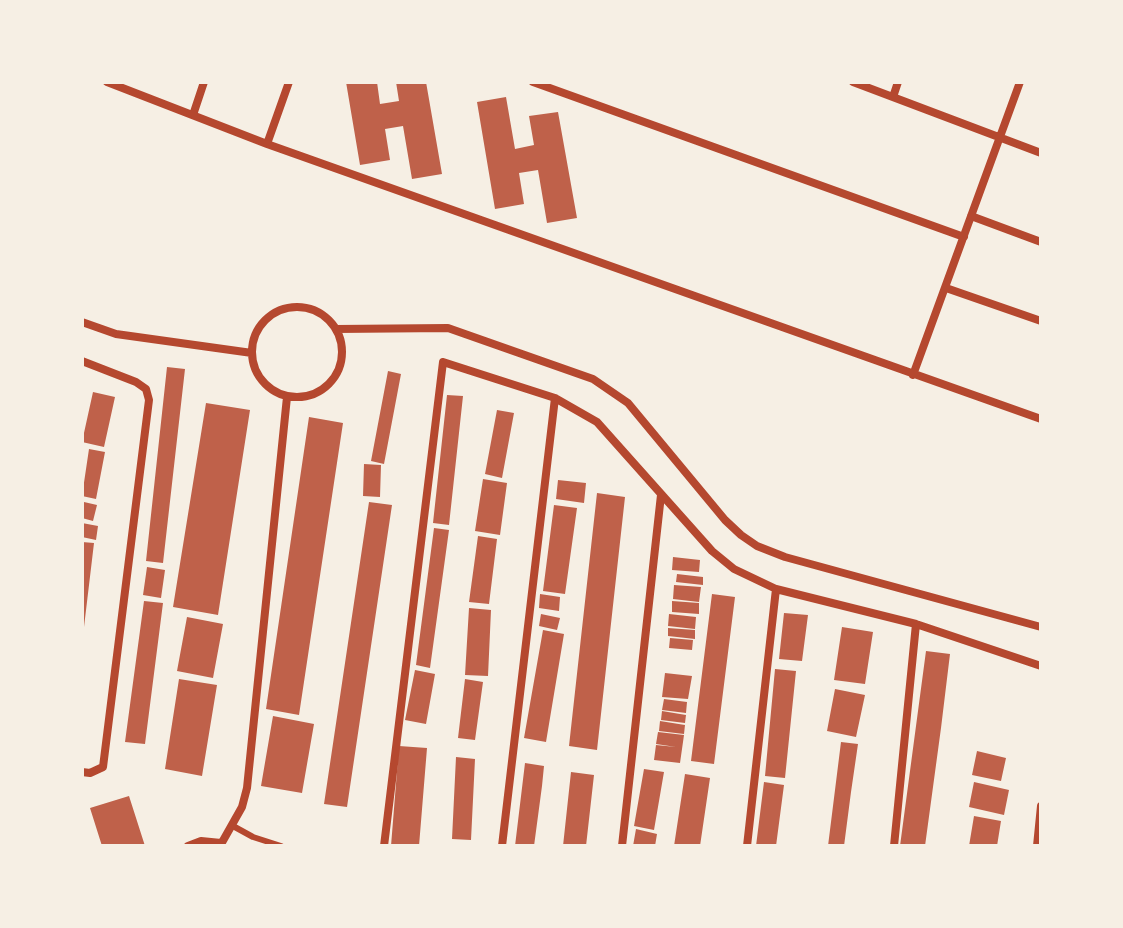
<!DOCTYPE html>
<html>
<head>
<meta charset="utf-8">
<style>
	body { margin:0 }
	#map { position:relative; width:1123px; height:928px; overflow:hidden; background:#f6efe4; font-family:"Exo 2",sans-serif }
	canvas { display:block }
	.frame { position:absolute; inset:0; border:84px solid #f6efe4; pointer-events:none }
</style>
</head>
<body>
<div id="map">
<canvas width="1123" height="928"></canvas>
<div class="frame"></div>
</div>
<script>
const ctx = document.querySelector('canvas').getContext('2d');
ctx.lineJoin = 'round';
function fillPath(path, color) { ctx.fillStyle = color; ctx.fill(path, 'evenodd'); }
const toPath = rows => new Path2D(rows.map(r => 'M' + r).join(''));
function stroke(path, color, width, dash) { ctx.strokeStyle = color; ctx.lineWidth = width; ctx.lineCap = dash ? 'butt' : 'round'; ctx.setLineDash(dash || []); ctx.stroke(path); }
fillPath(toPath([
	[346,82,377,82,380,104,399,101,396,82,426,82,442,174,412,179,403,126,385,129,390,160,360,165],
	[506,97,515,149,534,145,529,116,558,112,577,218,547,223,538,170,519,173,524,204,495,209,477,102],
	[167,367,185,369,163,563,146,561],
	[388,371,401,374,384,464,371,461],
	[93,392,115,397,104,447,82,442],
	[447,395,463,396,449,525,433,523],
	[206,403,250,410,218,615,173,607],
	[497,410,514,413,502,478,485,474],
	[309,417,343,423,299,715,266,709],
	[89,449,105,452,96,499,82,496],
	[364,464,381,465,380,497,363,496],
	[483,479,507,483,500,535,475,531],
	[558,480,586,483,584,503,556,499],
	[597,493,625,497,597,750,569,746],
	[84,502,97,505,93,521,82,518],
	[369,502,392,505,347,807,324,804],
	[554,505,577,508,565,594,543,591],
	[82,523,98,526,96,540,82,537],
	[434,528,449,530,430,668,416,665],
	[478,536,497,539,489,604,469,602],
	[82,542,94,543,84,627,82,627],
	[673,557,700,560,699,572,672,570],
	[147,567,165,570,161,598,143,595],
	[677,574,703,577,703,585,676,582],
	[674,585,701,587,699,602,673,599],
	[540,594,560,597,559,611,539,608],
	[712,594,735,597,714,764,691,761],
	[144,601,163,603,145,744,125,742],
	[672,601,699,603,699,614,672,612],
	[469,608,491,610,488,676,465,675],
	[784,613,808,615,802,661,779,659],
	[541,614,560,618,557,630,539,626],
	[669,614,696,617,695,629,668,626],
	[187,617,223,624,213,678,177,671],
	[842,627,873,632,865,684,834,680],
	[668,628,695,630,695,639,668,636],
	[543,630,564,634,546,742,524,738],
	[670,638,693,640,692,650,669,648],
	[926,651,950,654,941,728,925,846,900,846],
	[775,669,796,671,785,778,765,776],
	[415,670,435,674,426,724,405,720],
	[665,673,692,676,688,699,662,697],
	[179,679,217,685,202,776,165,769],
	[465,679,483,682,475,740,458,738],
	[835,689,865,695,856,737,827,731],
	[664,699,687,702,686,713,662,710],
	[662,711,686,715,685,723,661,720],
	[273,716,314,724,302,793,261,786],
	[660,721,685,725,684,734,659,731],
	[658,732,684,735,680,763,654,760,656,745,676,747,656,744],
	[841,742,858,744,851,792,844,846,828,846],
	[399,746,427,748,419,846,391,846],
	[977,751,1006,758,1001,781,972,775],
	[456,757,475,759,471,840,452,839],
	[525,763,544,766,542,786,534,846,515,846],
	[644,769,664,772,654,830,634,826],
	[571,772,594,775,586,846,563,846],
	[685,774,710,778,700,846,674,846],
	[764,782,784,785,776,846,756,846],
	[974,782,1009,790,1004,815,969,807],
	[129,796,145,846,102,846,90,808],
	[974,816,1001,821,997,846,969,846],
	[636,829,657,834,655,846,633,846]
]), '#bf614a');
stroke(toPath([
	[233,826,253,837,281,846]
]), '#b5482f', 6);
stroke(toPath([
	[107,82,267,144,1041,419],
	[533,82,964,237],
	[853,82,1041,153],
	[893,97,898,82],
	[193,115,204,82],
	[267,144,289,82],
	[971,216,1041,242],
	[946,288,1041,321],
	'252 352a45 45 0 1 1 90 0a45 45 0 1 1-90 0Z',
	[82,322,116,334,252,353],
	[336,329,448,328,593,379,628,403,725,520,741,535,757,546,785,557,1041,627],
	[82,361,136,382,146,389,149,400,103,767,90,773,82,772],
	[913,375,1020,82],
	[188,846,201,841,221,843],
	[220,846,242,807,247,788,287,397],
	[384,846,443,362,555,398,597,422,712,551,734,569,776,589,916,624,1041,666],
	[502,846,555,398],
	[622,846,661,495],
	[747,846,776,589],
	[894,846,916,624],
	[1037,846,1041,806]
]), '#b5482f', 8);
</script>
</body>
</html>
